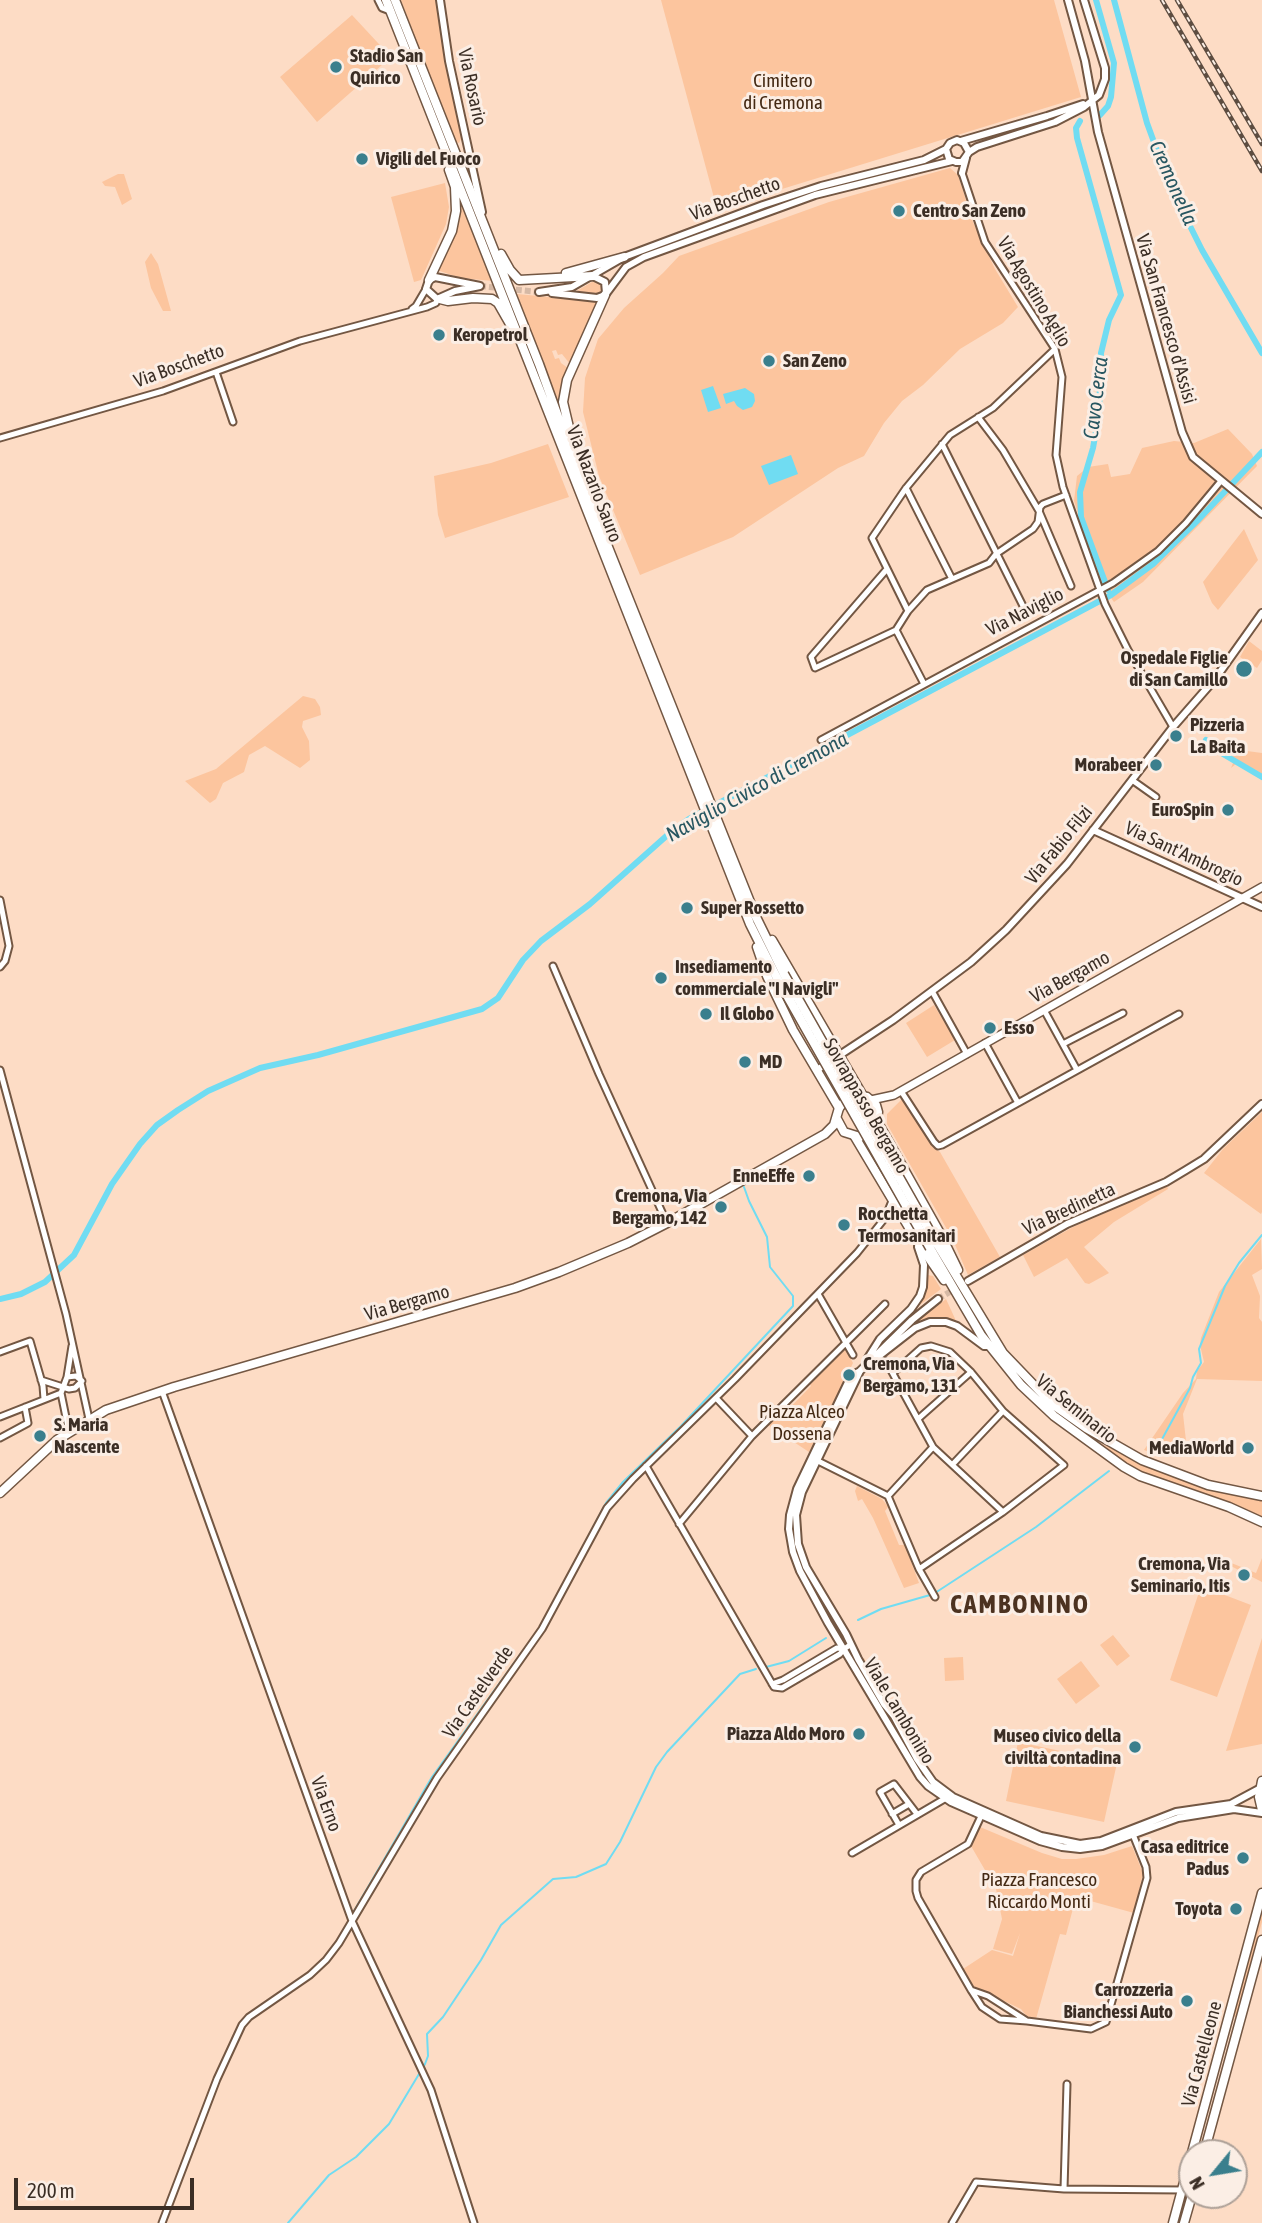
<!DOCTYPE html>
<html>
<head>
<meta charset="utf-8">
<style>
	body { margin:0 }
	#map { position:relative; width:1262px; height:2223px; overflow:hidden; background:#fddcc5; font-family:"Asap Condensed",sans-serif }
	canvas { display:block }
	.north { position:absolute; left:1178px; top:2139px; width:70px; height:70px; box-sizing:border-box; background:#fbeee5; border:2px solid #aea198; border-radius:50%; rotate:240deg; font-size:19px; font-weight:700; line-height:28px; text-align:center; color:#3b2e25 }
	.north::after { content:''; display:block; margin:auto; width:24px; height:32px; background:#3a7f8d; clip-path:polygon(50% 0,100% 100%,50% 72%,0 100%) }
	.scale { position:absolute; left:14px; top:2178px; width:180px; height:32px; box-sizing:border-box; border:4px solid #3b2e25; border-top:0; padding-left:9px; font-size:21px; line-height:24px; white-space:nowrap; color:#3b2e25; -webkit-text-stroke:5px #fbeee5; paint-order:stroke }
</style>
</head>
<body>
<div id="map">
<canvas width="1262" height="2223"></canvas>
<div class="north">N</div>
<div class="scale">200 m</div>
</div>
<script>
const ctx = document.querySelector('canvas').getContext('2d');
ctx.lineJoin = 'round';
function fillPath(path, color) { ctx.fillStyle = color; ctx.fill(path, 'evenodd'); }
const toPath = rows => new Path2D(rows.map(r => 'M' + r).join(''));
function stroke(path, color, width, dash) { ctx.strokeStyle = color; ctx.lineWidth = width; ctx.lineCap = dash ? 'butt' : 'round'; ctx.setLineDash(dash || []); ctx.stroke(path); }
function write(font, color, halo, rows, align = 'center') {
  ctx.font = font + ' "Asap Condensed",sans-serif'; ctx.lineWidth = 6; ctx.setLineDash([]); ctx.textBaseline = 'middle'; ctx.strokeStyle = halo; ctx.fillStyle = color; for (const [text, x, y, turn = 0] of rows) {
    ctx.save(); ctx.translate(x, y); ctx.rotate((+turn || 0) * Math.PI / 180); ctx.textAlign = isNaN(turn) ? turn : align; if (halo) ctx.strokeText(text, 0, 0); ctx.fillText(text, 0, 0); ctx.restore();
  }
}
fillPath(toPath([
	[401,0,437,0,462,137,459,143,456,142,446,121],
	[661,0,1054,0,1081,97,717,209],
	[352,15,391,57,317,122,280,77],
	[950,168,958,175,973,222,995,269,1018,307,1003,323,960,349,923,385,902,401,884,423,864,456,838,468,733,537,640,575,599,476,583,412,585,378,598,339,624,308,663,273,679,256,829,202],
	[118,174,124,174,132,199,122,205,115,187,105,186,102,182],
	[445,183,449,207,446,224,421,280,414,282,391,197],
	[458,192,493,281,460,278,437,270,455,232],
	[151,253,158,264,171,311,163,311,151,288,145,262],
	[592,282,597,282,601,286,602,291,599,294,594,295,575,292],
	[517,294,593,301,596,304,570,364,562,354,558,355,556,350,552,351,555,359,559,358,561,363,568,368,560,392,561,410],
	[1228,429,1252,454,1257,466,1143,582,1114,602,1102,586,1074,501,1077,476,1088,467,1108,464,1111,477,1130,474,1142,448,1174,441,1194,443],
	[548,444,569,497,445,538,438,515,434,476,491,463],
	[1244,529,1258,560,1218,610,1212,603,1203,582],
	[1249,641,1262,651,1262,660,1257,668,1240,657],
	[303,696,315,699,320,707,321,715,303,721,302,727,309,741,310,760,300,768,265,746,249,755,244,772,223,783,216,799,210,803,185,781,216,769],
	[1228,744,1247,751,1262,753,1262,780,1237,763,1231,768,1235,758,1230,755,1234,751],
	[934,1005,955,1040,927,1057,906,1023],
	[902,1099,933,1147,940,1152,1000,1257,968,1275,953,1240,887,1124,887,1114],
	[1262,1112,1262,1212,1261,1214,1204,1173,1223,1149],
	[1167,1186,1168,1189,1114,1222,1084,1247,1109,1273,1089,1284,1085,1283,1067,1258,1034,1277,1023,1255,1073,1227],
	[1261,1239,1262,1269,1252,1275,1260,1296,1259,1318,1262,1322,1262,1381,1197,1379,1183,1414,1186,1441,1165,1445,1160,1456,1144,1450,1183,1393,1196,1379,1197,1371,1204,1362,1200,1345,1201,1338,1219,1292],
	[928,1275,933,1276,941,1289,913,1310],
	[946,1299,957,1323,928,1319,911,1326],
	[844,1347,853,1363,809,1452,768,1425,776,1417,779,1419,811,1386,809,1383],
	[1091,1439,1181,1480,1234,1495,1262,1500,1262,1518,1228,1503,1161,1480,1129,1466],
	[857,1486,882,1499,886,1504,888,1507,885,1511,899,1545,905,1545,919,1583,904,1588,873,1518,862,1499,858,1501,855,1491],
	[1262,1558,1262,1582,1223,1562,1224,1560,1256,1573],
	[1201,1586,1251,1605,1217,1697,1170,1680],
	[1113,1635,1130,1656,1117,1666,1100,1645],
	[1262,1638,1262,1744,1226,1751,1245,1691],
	[963,1657,964,1680,945,1681,944,1658],
	[864,1658,915,1744,914,1746,888,1705,889,1704,867,1665,864,1666,861,1660],
	[1081,1661,1100,1686,1076,1704,1057,1679],
	[1018,1742,1117,1763,1104,1822,1006,1801],
	[980,1827,1042,1853,1062,1859,1076,1859,1104,1855,1132,1846,1143,1873,1134,1913,1076,1897,1066,1935,1060,1934,1036,2019,1028,2018,1021,2009,974,1987,963,1969,992,1950,1013,1956,1020,1933,1012,1954,993,1949,1002,1919,996,1889,971,1846],
	[1262,1909,1262,1922,1236,2017,1233,2016]
]), '#fcc59e');
fillPath(toPath([
	[713,386,721,408,708,412,701,390],
	[745,388,754,394,755,401,752,407,743,410,737,406,734,401,726,404,723,394],
	[791,455,798,474,769,485,761,466]
]), '#70dcf2');
stroke(toPath([
	[1150,1449,1161,1441,1190,1388,1193,1377,1201,1363,1199,1349,1225,1286,1239,1263,1262,1235],
	[935,1593,1036,1527,1109,1471],
	[858,1620,881,1609,930,1595],
	[766,1667,789,1661,826,1638],
	[353,1913,432,1777,540,1627,606,1503,623,1482,681,1426,793,1306,793,1296,770,1267,767,1237,749,1201,744,1187],
	[288,2223,329,2175,356,2157,389,2124,425,2064,428,2056,427,2034,443,2017,481,1960,501,1925,553,1879,576,1877,606,1864,620,1842,656,1767,667,1752,740,1674,756,1669]
]), '#70dcf2', 2);
stroke(toPath([
	[1096,0,1114,63,1111,97,1108,106,1100,115],
	[1114,0,1147,123,1170,186,1202,250,1262,353],
	[1080,121,1076,128,1077,138,1121,295,1109,320,1101,353,1099,414,1093,448,1080,492,1081,517,1108,590],
	[1206,740,1223,754,1262,777],
	[0,1299,21,1294,45,1282,74,1255,112,1184,140,1144,157,1125,178,1110,208,1091,260,1068,318,1055,482,1009,498,998,523,960,541,941,590,904,672,831,689,819,1111,595,1153,564,1199,519,1262,452]
]), '#70dcf2', 6);
stroke(toPath([
	[480,286,539,292],
	[938,1299,968,1281]
]), '#d6b9a5', 6, [6, 3]);
const minor = toPath([
	[378,0,382,8,390,11],
	[962,173,985,242,1055,349,1062,377,1056,455,1063,487,1105,604,1128,650,1173,727],
	[412,309,416,306,426,289],
	[216,372,233,422],
	[978,417,1003,450,1039,511,1071,586],
	[0,438,163,391,300,341,427,307,436,303,437,299],
	[942,444,1027,614],
	[906,488,952,579],
	[887,569,811,657,815,668,896,630,908,611,927,590,989,563,996,554,1033,529,1038,522,1040,507,1043,504,1066,495],
	[908,611,872,538,906,488,950,435,993,408,1055,349],
	[896,630,924,684],
	[821,740,1113,583,1158,551,1186,523,1221,481],
	[1132,780,1156,797],
	[0,900,9,946,5,961,0,967],
	[553,966,599,1074,667,1223],
	[932,991,967,1054],
	[1044,1010,1077,1070],
	[985,1043,1018,1103],
	[1063,1044,1123,1013],
	[0,1070,66,1314,89,1419],
	[901,1091,934,1142,938,1146,942,1145,1179,1014],
	[818,1294,853,1355],
	[0,1352,30,1341,43,1386,44,1399],
	[886,1361,933,1447,1003,1512],
	[893,1373,921,1348,931,1346,950,1352,971,1372,1003,1411,1064,1465,1003,1512,919,1569],
	[41,1380,69,1389,75,1388,82,1381,76,1376,67,1377],
	[162,1391,352,1921,431,2090,474,2223],
	[716,1398,752,1436],
	[0,1417,61,1393],
	[918,1419,971,1372],
	[69,1432,61,1393,67,1377,72,1346],
	[0,1438,28,1423,25,1407],
	[814,1459,888,1496,919,1569,935,1597],
	[953,1464,1003,1411],
	[646,1466,774,1687,782,1688,840,1654,844,1649,850,1645],
	[888,1496,933,1447],
	[679,1524,752,1436,885,1304],
	[772,1684,783,1680,837,1648,844,1649],
	[892,1814,909,1804],
	[899,1825,880,1792,894,1784,917,1814],
	[852,1853,946,1798],
	[971,1990,988,1996,1027,2021,1000,2019,982,2007,971,1990,918,1898,916,1891,916,1880,921,1872,968,1844,983,1812],
	[1027,2021,1091,2029,1106,2022,1147,1878,1146,1867,1132,1832],
	[1064,2189,1067,2084],
	[162,2223,217,2079,242,2025,249,2017,310,1975,326,1960,339,1943,437,1778,542,1629,607,1508,633,1479,735,1379,857,1253,885,1218,892,1201],
	[952,2223,976,2182,1064,2189,1183,2190]
]);
const tertiary = toPath([
	[440,0,449,61,482,212],
	[1068,0,1085,61,1098,132,1182,432,1193,457,1262,514],
	[961,141,1047,116,1083,104],
	[969,152,964,143,957,140,950,143,946,149,949,159,956,162,962,162,969,152,977,147,1055,122,1084,107,1099,95,1105,79,1105,68,1084,0],
	[962,173,966,158],
	[593,276,605,282,606,293],
	[435,277,480,286,455,291,437,299,426,289,429,280,435,277],
	[539,292,572,287,624,257,763,205,821,186,924,160,946,149],
	[552,293,597,298,605,295],
	[605,295,626,267,644,257,815,195,952,161],
	[1093,830,1262,907],
	[817,1070,893,1020,971,962,1006,930,1067,864,1173,727,1215,679,1262,613],
	[968,1281,1067,1224,1166,1182,1186,1170,1204,1159,1262,1104],
	[938,1299,912,1320,860,1371,851,1376,797,1489,790,1515,789,1529,793,1552,800,1571,828,1623,920,1777,928,1786,951,1802,1040,1841,1062,1847,1080,1849,1102,1846,1178,1818,1234,1809,1262,1813],
	[868,1358,880,1339,911,1309,920,1296,923,1287,924,1265,918,1247],
	[874,1360,915,1328,930,1322,946,1322,957,1326,984,1346,990,1346],
	[860,1371,802,1492,796,1515,798,1544,806,1567,846,1634,858,1659,884,1704,894,1716,917,1759,933,1782,953,1797,1041,1836,1080,1844,1101,1841,1176,1812,1231,1804,1259,1789]
]);
const secondary = toPath([
	[871,1100,894,1095,1262,887]
]);
const primary = toPath([
	[0,1493,57,1440,106,1410,174,1387,515,1288,559,1272,628,1243,667,1223,825,1134,834,1125,839,1108,846,1099,857,1095,867,1097,876,1105,878,1112,875,1128,860,1137,844,1132,837,1119],
	[1262,1781,1259,1797,1262,1810],
	[1204,2153,1262,1940],
	[1173,2223,1262,1893],
	[1184,2223,1192,2195]
]);
const trunk = toPath([
	[386,0,750,924,777,978],
	[395,0,539,364,580,477,756,917,784,974],
	[501,254,510,270,519,280,593,276],
	[566,273,624,257],
	[429,280,452,231,456,211,455,187,449,170],
	[440,299,448,301,473,298,492,299,498,303,510,324],
	[572,440,563,402,567,380,605,295],
	[772,940,863,1096],
	[757,947,767,976,793,1030,839,1108],
	[878,1123,942,1237,958,1270],
	[855,1137,917,1241,944,1280],
	[937,1244,1003,1353,1052,1404,1086,1428,1142,1460,1208,1485,1262,1496],
	[930,1248,981,1335,1021,1385,1054,1416,1124,1467,1140,1476,1229,1507,1262,1522]
]);
stroke(minor, '#735743', 9);
stroke(tertiary, '#735743', 10);
stroke(secondary, '#735743', 10);
stroke(primary, '#735743', 11);
stroke(trunk, '#735743', 11);
stroke(minor, '#fff', 5);
stroke(tertiary, '#fff', 6);
stroke(secondary, '#fff', 7);
stroke(primary, '#fff', 8);
stroke(trunk, '#fff', 8);
const rail = toPath([
	[1162,0,1262,171],
	[1177,0,1262,144]
]);
stroke(rail, '#5d4d41', 4.5);
stroke(rail, '#fbeee5', 2, [5]);
const trunkBridge = toPath([
	[784,974,937,1244],
	[777,978,930,1248]
]);
stroke(trunkBridge, '#735743', 11, []);
stroke(trunkBridge, '#fff', 8);
for (const [x, y, r, color] of [
	[336,67,7,"#3a7f8d"],
	[362,159,7,"#3a7f8d"],
	[899,211,7,"#3a7f8d"],
	[439,335,7,"#3a7f8d"],
	[769,361,7,"#3a7f8d"],
	[1244,669,9,"#3a7f8d"],
	[1176,736,7,"#3a7f8d"],
	[1156,765,7,"#3a7f8d"],
	[1228,810,7,"#3a7f8d"],
	[687,908,7,"#3a7f8d"],
	[661,978,7,"#3a7f8d"],
	[706,1014,7,"#3a7f8d"],
	[990,1028,7,"#3a7f8d"],
	[745,1062,7,"#3a7f8d"],
	[809,1176,7,"#3a7f8d"],
	[721,1207,7,"#3a7f8d"],
	[844,1225,7,"#3a7f8d"],
	[849,1375,7,"#3a7f8d"],
	[40,1436,7,"#3a7f8d"],
	[1248,1448,7,"#3a7f8d"],
	[1244,1575,7,"#3a7f8d"],
	[859,1734,7,"#3a7f8d"],
	[1135,1747,7,"#3a7f8d"],
	[1243,1858,7,"#3a7f8d"],
	[1236,1909,7,"#3a7f8d"],
	[1187,2001,7,"#3a7f8d"]
]) { const dot = new Path2D(); dot.arc(x, y, r, 0, 2 * Math.PI); ctx.fillStyle = color; ctx.fill(dot); stroke(dot, '#fbeee5', 2.5); }
write('bold 19px', '#3b2e25', '#fbeee5', [
	["Stadio San",350,56],
	["Quirico",350,78],
	["Vigili del Fuoco",376,159],
	["Centro San Zeno",913,211],
	["Keropetrol",453,335],
	["San Zeno",783,361],
	["Ospedale Figlie",1228,658,"right"],
	["di San Camillo",1228,680,"right"],
	["Pizzeria",1190,725],
	["La Baita",1190,747],
	["Morabeer",1142,765,"right"],
	["EuroSpin",1214,810,"right"],
	["Super Rossetto",701,908],
	["Insediamento",675,967],
	["commerciale \"I Navigli\"",675,989],
	["Il Globo",720,1014],
	["Esso",1004,1028],
	["MD",759,1062],
	["EnneEffe",795,1176,"right"],
	["Cremona, Via",707,1196,"right"],
	["Bergamo, 142",707,1218,"right"],
	["Rocchetta",858,1214],
	["Termosanitari",858,1236],
	["Cremona, Via",863,1364],
	["Bergamo, 131",863,1386],
	["S. Maria",54,1425],
	["Nascente",54,1447],
	["MediaWorld",1234,1448,"right"],
	["Cremona, Via",1230,1564,"right"],
	["Seminario, Itis",1230,1586,"right"],
	["Piazza Aldo Moro",845,1734,"right"],
	["Museo civico della",1121,1736,"right"],
	["civiltà contadina",1121,1758,"right"],
	["Casa editrice",1229,1847,"right"],
	["Padus",1229,1869,"right"],
	["Toyota",1222,1909,"right"],
	["Carrozzeria",1173,1990,"right"],
	["Bianchessi Auto",1173,2012,"right"]
], 'left');
write('19px', '#442913', '#fbeee5', [
	["Cimitero",783,81],
	["di Cremona",783,103],
	["Piazza Alceo",802,1412],
	["Dossena",802,1434],
	["Piazza Francesco",1039,1880],
	["Riccardo Monti",1039,1902]
]);
write('19px', '#3b2e25', '#fbeee5', [
	["Via Rosario",472,87,78],
	["Via Boschetto",735,199,-20],
	["Via Agostino Aglio",1034,292,59],
	["Via San Francesco d'Assisi",1166,319,74],
	["Via Boschetto",179,366,-20],
	["Via Nazario Sauro",594,484,69],
	["Via Naviglio",1025,612,-27],
	["Via Fabio Filzi",1059,845,-51],
	["Via Sant'Ambrogio",1184,854,25],
	["Via Bergamo",1070,977,-29],
	["Sovrappasso Bergamo",866,1106,60],
	["Via Bredinetta",1069,1209,-25],
	["Via Bergamo",407,1303,-16],
	["Via Seminario",1076,1409,39],
	["Via Castelverde",478,1692,-55],
	["Viale Cambonino",899,1711,59],
	["Via Erno",326,1804,70],
	["Via Castelleone",1202,2054,-75]
]);
write('italic 21px', '#285761', '#fbeee5', [
	["Cremonella",1173,183,66],
	["Cavo Cerca",1096,398,-83],
	["Naviglio Civico di Cremona",757,787,-29]
]);
ctx.letterSpacing = '2px';
write('bold 26px', '#4c3220', '#fbeee5', [
	["CAMBONINO",1020,1605]
]);
ctx.letterSpacing = '0px';
</script>
</body>
</html>
